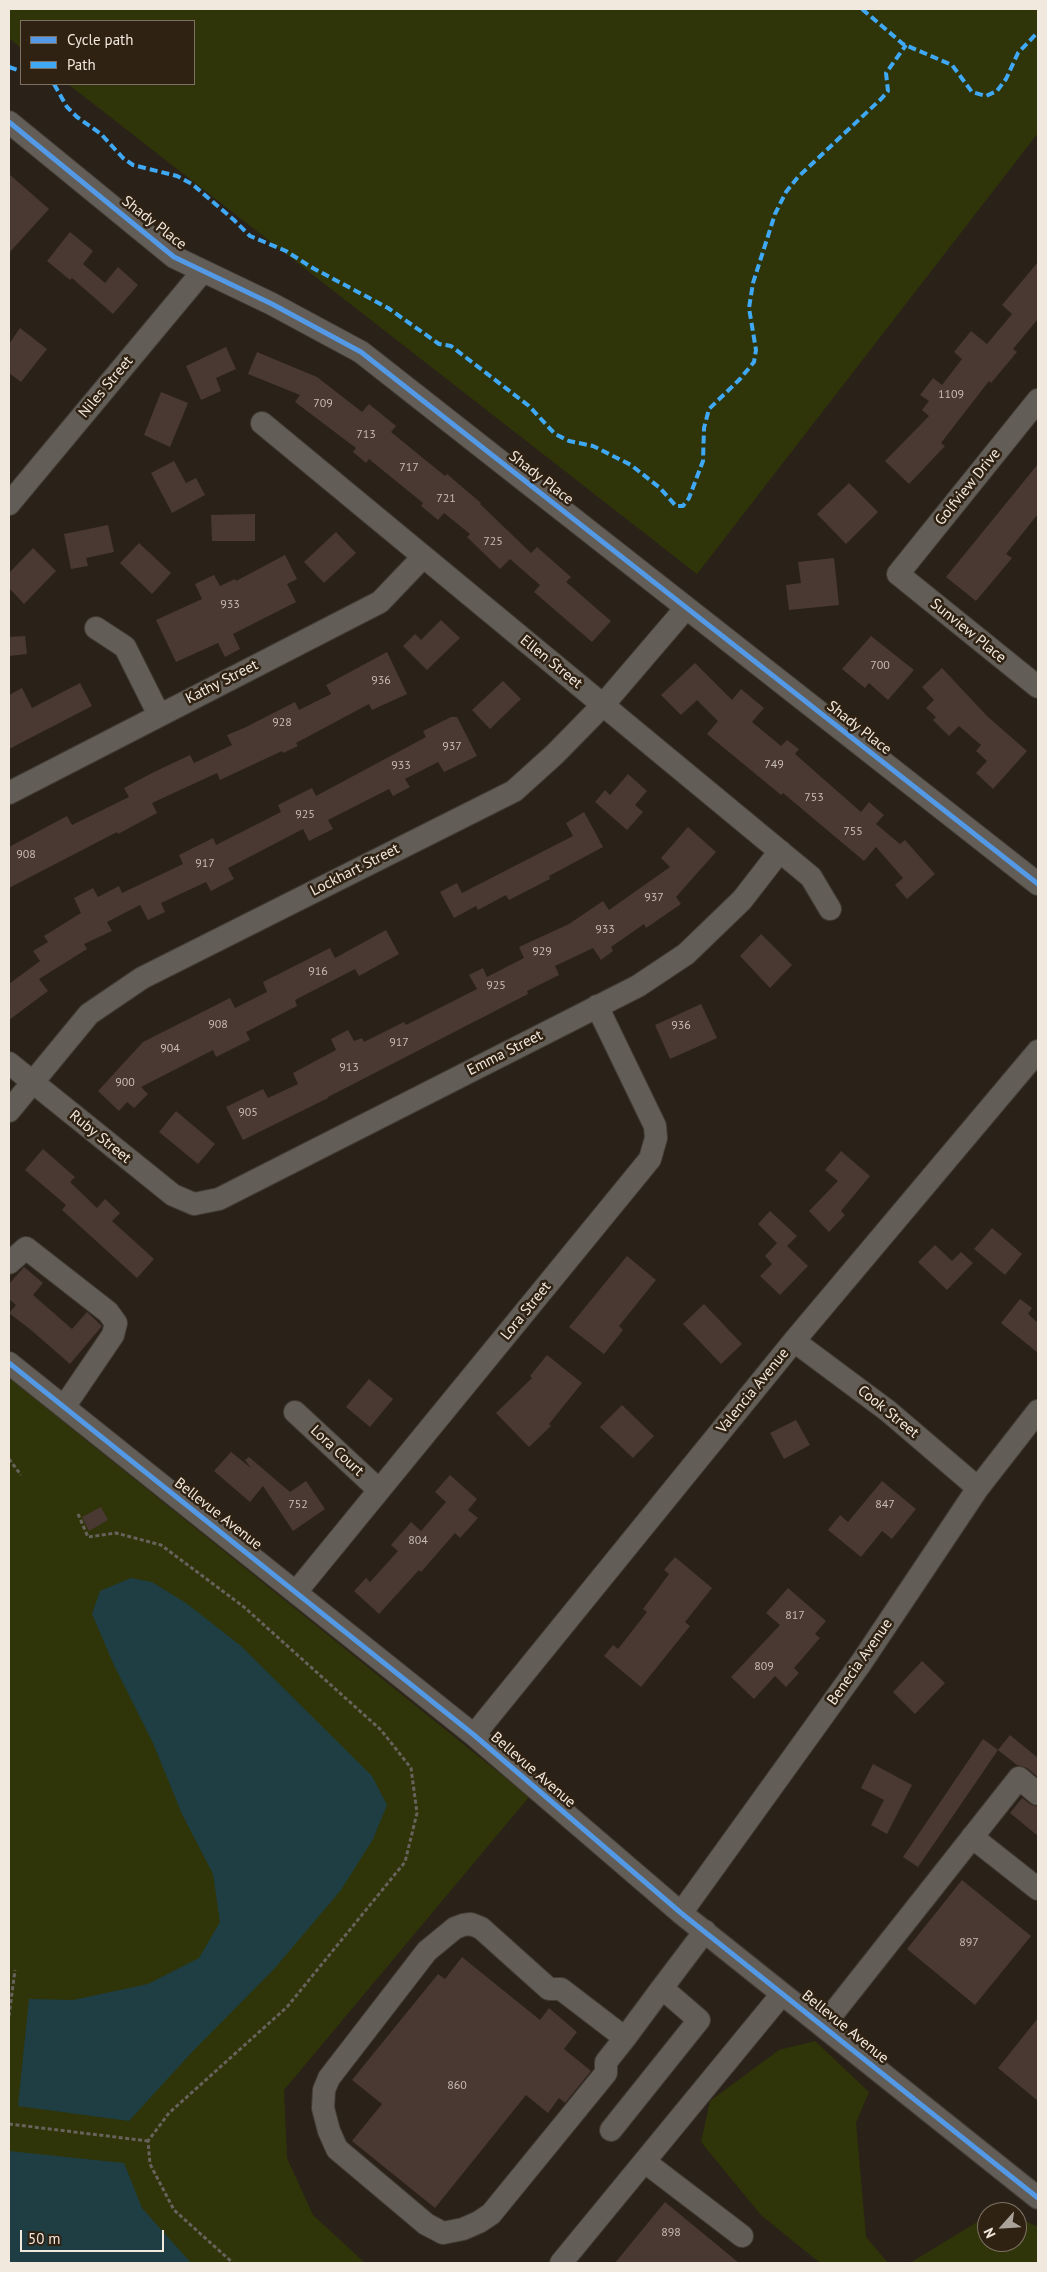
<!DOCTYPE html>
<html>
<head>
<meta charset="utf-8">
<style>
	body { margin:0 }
	#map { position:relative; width:1047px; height:2272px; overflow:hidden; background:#2a2219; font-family:"PT Sans",sans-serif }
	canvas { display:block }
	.frame { position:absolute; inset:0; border:10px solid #f1e8de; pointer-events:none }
	.legend { position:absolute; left:20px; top:20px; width:175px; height:65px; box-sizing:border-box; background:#302213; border:1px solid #7d7164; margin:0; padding:6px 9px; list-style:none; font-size:15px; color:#f1e8de }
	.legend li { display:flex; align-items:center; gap:10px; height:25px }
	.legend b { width:25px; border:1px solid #7d7164 }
	.north { position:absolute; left:977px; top:2202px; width:50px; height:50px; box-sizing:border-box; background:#302213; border:1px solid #7d7164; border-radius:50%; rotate:244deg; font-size:14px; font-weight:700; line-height:20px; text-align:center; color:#f1e8de }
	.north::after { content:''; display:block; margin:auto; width:18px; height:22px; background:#aba399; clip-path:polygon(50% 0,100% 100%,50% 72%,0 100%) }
	.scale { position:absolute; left:20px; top:2230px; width:144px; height:22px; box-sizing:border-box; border:2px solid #f1e8de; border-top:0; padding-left:6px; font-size:15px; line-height:18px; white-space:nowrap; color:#f1e8de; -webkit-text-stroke:4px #302213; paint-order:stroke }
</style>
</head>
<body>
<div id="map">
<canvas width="1047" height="2272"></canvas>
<div class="frame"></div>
<ul class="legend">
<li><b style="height:6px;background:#5399e6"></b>Cycle path</li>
<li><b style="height:6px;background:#3fa9f5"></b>Path</li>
</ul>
<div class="north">N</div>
<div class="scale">50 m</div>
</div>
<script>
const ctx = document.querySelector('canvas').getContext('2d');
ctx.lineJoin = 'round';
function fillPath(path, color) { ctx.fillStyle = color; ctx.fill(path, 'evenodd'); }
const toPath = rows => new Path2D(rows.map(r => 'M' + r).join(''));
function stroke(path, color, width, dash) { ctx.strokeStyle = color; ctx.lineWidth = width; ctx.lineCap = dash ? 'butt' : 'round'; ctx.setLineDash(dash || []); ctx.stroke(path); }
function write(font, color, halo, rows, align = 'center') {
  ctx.font = font + ' "PT Sans",sans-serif'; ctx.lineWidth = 5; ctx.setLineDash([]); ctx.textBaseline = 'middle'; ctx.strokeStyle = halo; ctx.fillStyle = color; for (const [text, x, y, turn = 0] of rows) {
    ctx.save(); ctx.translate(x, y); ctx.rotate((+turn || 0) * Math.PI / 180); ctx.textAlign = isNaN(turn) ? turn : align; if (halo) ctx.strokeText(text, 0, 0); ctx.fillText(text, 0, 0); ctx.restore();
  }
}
fillPath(toPath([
	[9,9,1038,9,1038,133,697,574,68,84,194,84,194,21,21,21,21,48,9,38],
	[9,1378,529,1797,284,2090,287,2158,313,2215,365,2263,9,2263],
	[815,2041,869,2092,856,2123,866,2237,888,2263,820,2263,761,2215,701,2142,710,2101,779,2050],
	[987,2216,987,2242,1017,2242,1017,2217,1038,2227,1038,2263,910,2263]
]), '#2f3508');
fillPath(toPath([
	[131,1578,152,1582,186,1603,241,1646,372,1776,387,1805,373,1839,341,1890,274,1969,192,2052,129,2121,18,2106,29,1999,73,2000,148,1984,199,1958,220,1922,213,1874,182,1814,153,1743,114,1665,92,1614,100,1591],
	[9,2151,124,2163,142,2208,191,2263,9,2263]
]), '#1e3e44');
fillPath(toPath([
	[9,174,49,209,9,253],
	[70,232,93,251,83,264,105,283,118,267,138,285,113,314,72,278,70,280,47,261],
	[1038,262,1038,319,1013,349,1017,352,991,383,989,381,941,443,945,446,909,484,885,461,929,416,922,410,929,401,920,395,933,378,942,385,962,359,954,352,971,331,987,344,1012,314,1002,305],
	[20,328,47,349,21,382,9,373,9,344],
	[226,347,236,369,216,378,221,391,201,400,186,366],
	[257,352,317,377,362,412,369,404,396,426,391,432,445,476,447,474,481,503,480,504,531,553,537,547,571,577,566,582,611,621,592,642,534,592,540,585,510,559,500,569,467,537,470,534,444,513,438,520,421,506,423,503,369,459,366,463,353,452,356,448,295,402,300,395,248,374],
	[161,392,188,403,170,447,144,435],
	[174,461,186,483,196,478,205,495,172,513,151,473],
	[1038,464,1038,514,1006,554,1012,558,976,601,946,577],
	[849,483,878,512,846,544,817,514],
	[255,514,255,541,212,541,211,515],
	[108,525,114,552,86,558,88,566,71,569,64,534],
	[336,532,356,553,324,583,304,562],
	[139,543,171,573,152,594,120,563],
	[33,548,56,571,24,604,9,588,9,573],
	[285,555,297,579,287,584,296,602,233,634,240,649,225,657,218,643,176,662,156,620,202,599,195,584,214,575,220,586,235,579,236,581],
	[834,558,839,605,789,610,786,585,801,583,798,562],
	[441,620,460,638,427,670,403,646,415,634,421,640],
	[25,636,27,654,9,656,9,637],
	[871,636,914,670,888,700,869,683,865,688,842,669],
	[387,652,407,694,372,710,369,704,296,743,298,746,283,753,282,751,220,780,217,773,152,803,157,813,118,834,117,832,9,888,9,847,67,816,72,825,129,797,124,788,152,773,190,755,194,763,232,745,227,735,244,728,295,702,299,710,331,694,326,685],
	[695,663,732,700,741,689,764,708,752,722,781,746,787,740,799,749,795,754,861,812,869,802,884,815,876,824,900,844,905,840,935,874,907,899,895,885,903,878,876,847,864,861,783,793,781,795,707,734,718,721,697,700,681,715,661,695],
	[942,668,987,716,1027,751,993,789,976,773,987,761,976,751,981,745,959,726,949,736,933,720,936,717,926,708,934,700,922,687],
	[503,681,521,699,490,729,472,710],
	[80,683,92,706,9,749,9,695,22,688,32,708],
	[451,717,457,717,477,756,444,772,438,762,405,779,410,787,393,796,389,789,328,820,333,829,309,841,303,829,228,868,234,879,211,891,206,882,161,903,165,912,148,920,140,905,107,922,112,931,84,944,87,949,39,979,48,991,9,1020,9,984,40,961,33,951,48,942,44,936,81,913,74,898,93,888,98,897,119,886,122,893,183,864,179,855,213,838,216,845,281,812,278,805,312,788,316,796,426,737,423,731],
	[628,774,647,791,635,805,643,812,627,830,595,802,605,790,610,795],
	[584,812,603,847,549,876,550,879,509,900,506,895,478,910,476,906,454,918,440,892,457,883,462,893,573,836,566,823],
	[688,827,716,852,676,897,681,904,646,928,644,924,611,947,613,951,601,960,593,948,555,966,559,975,527,991,528,994,328,1097,328,1098,243,1140,226,1107,263,1089,268,1098,298,1084,293,1073,336,1050,331,1039,348,1030,354,1041,362,1038,364,1042,404,1022,406,1025,477,989,469,975,483,968,487,977,524,958,519,947,569,924,603,901,609,910,670,867,661,858],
	[386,930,399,954,359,976,355,969,295,1000,297,1006,246,1032,250,1040,216,1057,213,1050,141,1087,148,1094,134,1108,127,1102,119,1111,98,1091,143,1042,230,998,235,1008,267,992,263,982,330,948,335,958],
	[761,934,792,965,770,988,740,956],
	[701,1004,717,1038,670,1059,655,1025],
	[176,1111,215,1144,198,1164,159,1132],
	[43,1149,75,1177,70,1182,97,1208,105,1199,120,1213,112,1221,154,1259,137,1278,62,1210,66,1205,25,1170],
	[841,1151,870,1176,841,1211,845,1215,829,1232,809,1211,838,1181,825,1170],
	[770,1211,797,1236,787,1246,808,1266,780,1295,760,1276,772,1264,765,1256,777,1243,758,1224],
	[992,1228,1022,1254,1005,1275,974,1249],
	[935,1245,952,1261,961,1252,973,1263,947,1290,918,1262],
	[627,1256,656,1280,619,1326,623,1330,604,1354,569,1327],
	[24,1267,43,1283,33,1295,72,1329,87,1312,102,1326,70,1364,31,1330,9,1313,16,1305,9,1299,9,1284],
	[1020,1299,1032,1308,1028,1314,1038,1323,1038,1353,1001,1323],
	[704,1304,742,1344,721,1364,683,1324],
	[547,1355,582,1383,549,1424,551,1426,529,1447,496,1413,532,1378,530,1376],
	[369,1379,393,1399,370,1427,346,1407],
	[622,1405,654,1436,633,1458,600,1427],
	[796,1420,810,1445,784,1459,770,1433],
	[231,1452,251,1468,245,1460,249,1457,290,1492,306,1481,325,1509,293,1531,263,1486,250,1502,214,1471],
	[450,1475,477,1499,468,1510,478,1518,460,1538,455,1533,421,1572,419,1570,379,1614,354,1591,366,1578,370,1582,398,1551,391,1545,411,1522,421,1531,446,1502,435,1492],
	[882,1481,916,1509,892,1539,882,1531,861,1557,828,1530,840,1515,848,1522],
	[101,1507,108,1520,89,1531,82,1517],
	[675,1557,712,1588,685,1622,690,1626,641,1687,604,1656,613,1645,618,1649,647,1612,643,1609,669,1574,664,1570],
	[788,1588,826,1621,815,1634,820,1638,794,1668,799,1673,786,1687,775,1676,754,1699,731,1677,780,1625,766,1613],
	[922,1661,945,1683,915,1714,893,1692],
	[1010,1735,1038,1758,1038,1777,1027,1768,1017,1765,998,1750],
	[983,1739,998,1750,918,1867,903,1857],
	[873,1764,912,1785,887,1834,871,1825,884,1800,861,1788],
	[1022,1798,1030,1804,1038,1807,1038,1836,1010,1813],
	[962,1880,1031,1936,975,2005,907,1949],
	[462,1957,540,2020,549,2008,577,2032,564,2049,591,2071,565,2103,559,2098,548,2113,526,2095,435,2208,352,2141,382,2104,352,2080,438,1974,445,1979],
	[1038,2018,1038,2101,998,2068],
	[665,2202,739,2263,615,2263]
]), '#4a3833');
const minor = toPath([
	[9,122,174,257,272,304,361,352,1038,884],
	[1038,400,898,574,1038,687],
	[262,423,811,877,830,909],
	[9,504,203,271],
	[96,628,125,647,159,715],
	[9,793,380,602,423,557],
	[9,1063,173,1195,194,1204,219,1199,638,986,686,954,742,900,780,851],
	[9,1111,89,1014,142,978,514,791,555,754,603,705,686,608],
	[9,1263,26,1248,108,1312,116,1323,113,1335,64,1407],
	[794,1341,888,1411,978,1488],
	[9,1363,474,1735,681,1913,1038,2198],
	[295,1412,379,1490],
	[296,1592,650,1159,656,1138,655,1126,597,1006],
	[474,1735,794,1341,1038,1051],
	[972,1837,1038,1889],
	[681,1913,861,1663,978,1488,1038,1411],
	[823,2026,1019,1778,1038,1794],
	[625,2038,561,1989,549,1989,481,1928,471,1924,463,1925,455,1928,427,1951,329,2078,324,2090,323,2108,329,2131,337,2149,426,2224,443,2233,463,2229,479,2222,491,2214,606,2073,606,2062,625,2038,662,1988],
	[611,2130,699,2020,662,1988,705,1931],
	[645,2162,742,2236],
	[561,2263,782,1994]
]);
stroke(minor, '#423c35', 24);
stroke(toPath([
	[9,1459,21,1475],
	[78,1514,88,1537,116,1533,161,1545,244,1607,381,1730,411,1768,417,1813,405,1862,287,2007,169,2113,148,2141,150,2164,174,2210,233,2263],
	[9,2016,15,1970],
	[9,2124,148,2141]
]), '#67625c', 3, [4, 2.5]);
stroke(minor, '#625d56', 22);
stroke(toPath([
	[862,9,903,44,952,65,972,92,986,96,997,91,1006,79,1018,53,1038,32],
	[9,67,21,71],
	[54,84,67,107,77,117,101,134,123,158,133,165,177,176,192,184,234,220,250,236,286,251,311,267,388,308,439,344,451,346,529,406,555,434,569,441,593,446,631,465,660,488,676,506,683,506,689,498,703,461,704,428,709,409,740,379,754,362,756,350,749,308,753,283,775,214,786,192,798,177,882,98,888,91,886,73,906,45]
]), '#3fa9f5', 4, [8, 4]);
stroke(toPath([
	[9,122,174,257,272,304,361,352,1038,884],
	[9,1363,474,1735,681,1913,1038,2198]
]), '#5399e6', 5);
write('12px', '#c7bcb3', null, [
	["1109",951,395],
	["709",323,404],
	["713",366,435],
	["717",409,468],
	["721",446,499],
	["725",493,542],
	["933",230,605],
	["700",880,666],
	["936",381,681],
	["928",282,723],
	["937",452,747],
	["749",774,765],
	["933",401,766],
	["753",814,798],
	["925",305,815],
	["755",853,832],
	["908",26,855],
	["917",205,864],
	["937",654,898],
	["933",605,930],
	["929",542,952],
	["916",318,972],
	["925",496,986],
	["908",218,1025],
	["936",681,1026],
	["917",399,1043],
	["904",170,1049],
	["913",349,1068],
	["900",125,1083],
	["905",248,1113],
	["752",298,1505],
	["847",885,1505],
	["804",418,1541],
	["817",795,1616],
	["809",764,1667],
	["897",969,1943],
	["860",457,2086],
	["898",671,2233]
]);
write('15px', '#f1e8de', '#302213', [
	["Shady Place",154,223,38],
	["Niles Street",106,387,-50],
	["Shady Place",541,478,38],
	["Golfview Drive",968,487,-51],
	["Sunview Place",968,631,39],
	["Ellen Street",551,662,39],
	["Kathy Street",222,682,-27],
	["Shady Place",859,728,38],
	["Lockhart Street",355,870,-27],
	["Emma Street",505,1053,-27],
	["Ruby Street",100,1137,39],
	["Lora Street",526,1311,-51],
	["Valencia Avenue",753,1391,-51],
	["Cook Street",888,1412,39],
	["Lora Court",337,1451,43],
	["Bellevue Avenue",218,1514,38],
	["Benecia Avenue",860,1662,-55],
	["Bellevue Avenue",533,1770,41],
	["Bellevue Avenue",845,2027,39]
]);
</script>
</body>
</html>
